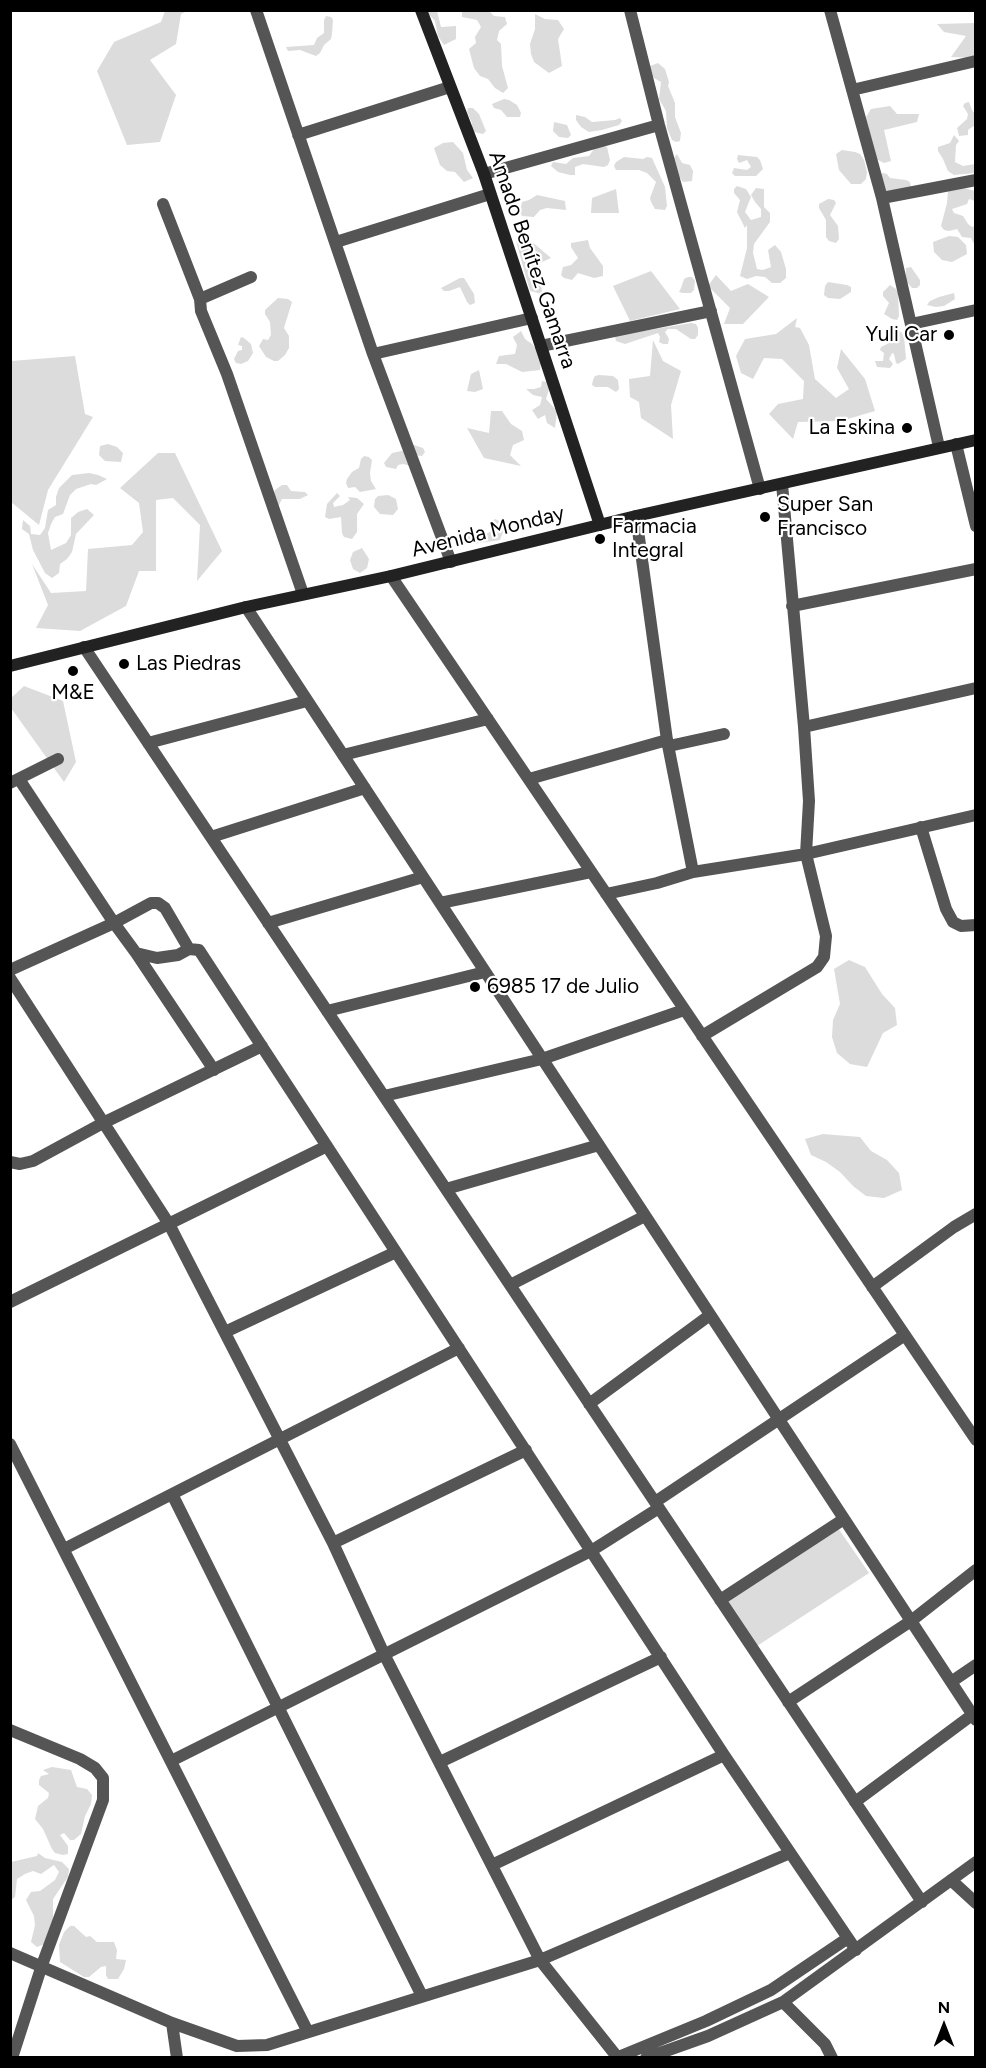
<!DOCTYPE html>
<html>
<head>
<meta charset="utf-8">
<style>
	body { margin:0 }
	#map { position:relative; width:986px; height:2068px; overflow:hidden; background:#fff; font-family:Figtree,sans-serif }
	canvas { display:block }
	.frame { position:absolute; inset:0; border:12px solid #000; pointer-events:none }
	.north { position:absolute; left:914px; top:1996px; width:60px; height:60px; -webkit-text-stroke:4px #fff; paint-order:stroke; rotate:0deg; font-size:16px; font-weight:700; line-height:24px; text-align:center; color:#000 }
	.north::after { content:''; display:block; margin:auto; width:21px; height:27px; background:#000; clip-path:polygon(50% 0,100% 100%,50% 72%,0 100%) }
</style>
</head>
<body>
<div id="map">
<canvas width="986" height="2068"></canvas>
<div class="frame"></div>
<div class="north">N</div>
</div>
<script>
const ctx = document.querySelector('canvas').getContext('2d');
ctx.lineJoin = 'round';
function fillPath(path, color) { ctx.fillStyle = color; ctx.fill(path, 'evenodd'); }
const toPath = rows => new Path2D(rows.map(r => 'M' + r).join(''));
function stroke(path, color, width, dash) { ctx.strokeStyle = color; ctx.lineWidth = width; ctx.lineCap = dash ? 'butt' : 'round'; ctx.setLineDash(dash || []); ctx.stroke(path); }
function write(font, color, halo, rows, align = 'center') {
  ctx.font = font + ' Figtree,sans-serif'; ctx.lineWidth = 4.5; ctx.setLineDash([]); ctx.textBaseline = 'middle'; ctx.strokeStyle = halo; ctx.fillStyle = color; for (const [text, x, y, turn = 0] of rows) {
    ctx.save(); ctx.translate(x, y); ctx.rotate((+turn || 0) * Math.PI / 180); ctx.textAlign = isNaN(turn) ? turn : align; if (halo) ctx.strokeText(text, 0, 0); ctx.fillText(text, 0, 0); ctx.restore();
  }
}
fillPath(toPath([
	[165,11,187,11,181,14,176,44,150,60,176,95,160,142,127,145,97,71,114,42,161,22],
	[426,11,437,11,441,27,456,26,456,39,444,45,438,36,435,21],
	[467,11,489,11,494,16,505,17,507,24,499,31,497,40,501,44,502,66,508,88,503,93,495,88,488,79,480,76,474,68,469,49,476,43,475,37,481,27,477,20,462,17,462,12],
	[535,14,545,19,558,20,564,29,558,39,562,66,549,73,534,62,531,54,530,44,535,29],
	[326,16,331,17,333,20,332,34,331,39,324,45,320,53,316,56,300,50,288,51,286,47,314,45,317,38,324,33,324,20],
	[975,23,974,58,951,57,966,36,944,32,937,24],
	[658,63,665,69,669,82,668,86,675,103,675,117,681,133,680,141,676,142,672,140,667,128,666,111,659,99,661,82,654,78,648,70,650,66],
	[504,99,509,100,517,105,521,113,520,117,507,117,501,110,494,108,492,104],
	[969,102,972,110,975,114,975,125,968,130,968,135,959,136,957,128,967,119,968,114,963,106,965,103],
	[890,106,897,114,919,114,917,122,884,130,891,161,884,163,876,159,866,117,871,109],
	[468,108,473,108,479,114,486,131,483,134,474,132,472,128,472,123,467,112],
	[576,115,585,117,592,122,615,120,620,118,622,121,619,125,602,130,589,132,581,127,576,120],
	[554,122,567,125,571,135,568,138,559,137,553,131],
	[954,135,959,141,956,145,955,162,963,166,975,164,975,173,954,175,948,171,943,159,938,151,938,147,950,143],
	[453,142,463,153,467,170,473,178,464,182,455,172,447,171,440,165,434,148,443,143],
	[603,146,607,147,610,160,608,165,604,167,583,164,575,167,575,175,570,175,558,172,551,166,553,162,566,164,573,158,589,156,594,149],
	[842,150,855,152,860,154,864,160,867,172,866,179,861,184,851,184,839,170,836,154],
	[677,154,682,163,690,165,693,171,692,181,683,182,675,171,674,158],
	[738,155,757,157,760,160,763,169,756,176,735,176,732,173,734,168,747,170,751,167,747,160,739,163,737,159],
	[624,157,643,159,647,157,652,158,665,187,667,206,665,210,655,209,651,202,650,198,656,182,647,173,639,170,616,170,614,166,616,162],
	[883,173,887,174,890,178,906,180,910,182,911,187,888,194,879,175],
	[737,186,746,189,751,197,745,212,751,220,761,217,761,209,755,202,751,195,756,188,764,189,764,207,770,213,770,222,754,244,753,253,757,269,763,270,771,267,768,250,775,245,781,252,786,269,786,278,780,283,772,283,765,277,756,276,747,279,740,276,747,248,747,225,745,228,737,212,740,200,734,193,734,189],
	[960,187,975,191,975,201,969,199,967,204,952,209,954,213,963,216,968,224,972,227,975,226,975,246,971,238,962,237,957,229,949,231,944,230,941,226,947,203,948,191],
	[616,189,619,213,591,213,592,198],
	[537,195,565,201,566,210,547,208,540,210,534,217,522,216,520,212,522,202,529,200],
	[828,199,834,200,836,203,830,215,838,226,839,239,836,243,829,241,826,237,826,220,819,208,819,204],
	[949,236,958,237,966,245,967,254,952,262,942,260,934,252,933,242],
	[588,240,590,248,603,266,603,276,594,278,578,273,572,280,564,278,561,275,563,267,571,265,578,258,571,247,571,243],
	[516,241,531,241,551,258,540,263,542,294,530,291],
	[911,267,920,280,920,285,917,288,912,288,906,281,906,268],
	[651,271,680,309,630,321,613,286],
	[716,275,731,291,748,284,769,297,743,324,724,324,730,308,708,286],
	[688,277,692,277,695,281,694,290,691,293,683,293,679,292,681,288,684,279],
	[460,278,464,278,474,294,475,303,470,305,467,302,460,287,449,291,444,291,441,288],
	[828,282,847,285,851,287,851,292,840,299,828,298,824,295,825,286],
	[890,285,896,289,898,293,899,316,897,320,892,319,884,314,889,303,883,296,883,292],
	[954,293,955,299,944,306,936,307,927,305,930,301,939,297],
	[278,298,288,299,292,302,284,328,289,336,289,348,285,355,278,361,274,361,266,357,259,346,263,339,268,340,271,335,270,322,265,314,265,310],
	[797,318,795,327,800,328,809,345,815,379,836,398,849,389,837,368,841,349,865,379,875,411,841,421,798,422,793,439,769,414,778,404,803,399,804,381,782,359,764,358,753,379,741,373,736,356,745,339,776,334],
	[691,323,696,324,698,328,698,335,695,339,691,339,676,329,668,329,665,332,669,339,668,344,663,344,659,342,660,337,658,333,625,344,616,341,615,337,619,335],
	[894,329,901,332,904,336,906,359,898,364,896,363,894,354,892,353,889,359,893,364,890,368,877,367,875,361,883,361,884,353,880,350,881,347,895,340,893,333],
	[521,331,525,339,532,344,538,352,541,361,540,370,522,372,506,364,496,364,499,356,515,354,517,345,513,337],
	[241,337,244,338,251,344,253,353,248,361,241,364,236,363,234,359,238,351,242,350,242,346,238,345],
	[653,340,663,361,681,371,671,405,673,439,641,418,639,402,630,397,629,379,650,376],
	[75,356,85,414,93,417,48,490,39,525,11,502,11,361],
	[479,370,483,389,475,392,467,391,471,374],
	[599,375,613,376,618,380,619,389,616,392,608,387,595,387,592,385,593,380,595,376],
	[542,381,551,383,546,399,557,411,555,428,547,423,545,415,538,419,532,410,540,405,542,397,533,395,526,389,534,389,541,387],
	[491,411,502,411,511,424,522,431,524,440,513,445,510,455,521,466,484,458,467,428,489,433],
	[108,444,117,447,123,453,121,462,105,461,99,455,100,446],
	[414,445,423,448,425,452,422,456,414,455,411,466,403,464,398,465,396,469,386,467,384,463,392,453,406,450],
	[158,453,175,453,222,551,197,581,200,525,173,498,156,500,156,571,139,571,126,606,80,631,36,628,48,605,32,564,51,593,86,591,88,549,132,545,143,532,139,503,120,488],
	[364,456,369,457,372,460,370,473,371,481,376,489,360,492,355,487,348,488,346,483,347,479,352,472,359,468,361,459],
	[89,473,98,475,107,479,96,485,91,484,76,489,70,495,63,514,55,517,51,524,48,533,51,550,66,543,71,535,71,518,78,512,87,509,94,515,76,534,72,552,67,559,60,564,59,573,52,578,45,573,33,550,29,534,22,529,23,520,30,526,31,534,40,535,45,528,48,510,56,505,56,497,59,488,72,475],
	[282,485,287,485,291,491,305,492,308,495,300,499,282,499,278,507,273,494,275,490],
	[337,493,340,496,333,503,334,507,343,505,350,500,348,497,357,498,364,504,357,514,357,532,352,539,344,537,342,533,341,517,329,519,325,517,327,504],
	[388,495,396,499,398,509,393,515,380,514,374,507,375,499,378,496],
	[495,519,506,524,500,540,473,544,465,541,465,537,488,533,492,530,491,522],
	[362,548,369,559,367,568,360,573,353,569,350,560,353,552],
	[24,686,63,701,76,762,64,782,11,708,10,699],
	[849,960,865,967,882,994,895,1008,897,1025,883,1033,867,1067,850,1064,837,1053,832,1037,833,1020,840,1004,834,969],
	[823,1134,860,1137,871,1151,887,1160,899,1173,902,1190,884,1198,866,1196,853,1186,840,1172,826,1162,811,1155,805,1139],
	[838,1528,869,1573,757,1646,728,1601],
	[52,1767,71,1770,77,1787,87,1789,92,1795,91,1804,85,1816,81,1834,74,1840,70,1840,64,1833,60,1835,68,1846,68,1854,63,1855,55,1853,52,1849,43,1829,35,1819,38,1806,48,1798,49,1793,39,1785,39,1780,41,1776,49,1774,43,1770],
	[38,1853,45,1858,62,1862,69,1869,68,1877,53,1899,53,1936,47,1943,37,1947,31,1942,35,1925,34,1916,26,1900,31,1892,40,1891,55,1880,59,1872,54,1865,41,1874,33,1871,25,1874,17,1879,15,1897,11,1900,11,1862,37,1856],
	[70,1926,74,1926,86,1937,90,1936,97,1942,114,1942,117,1950,116,1959,126,1960,124,1969,118,1979,108,1979,106,1975,106,1966,101,1967,89,1977,84,1977,60,1962,59,1945,64,1932]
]), '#dcdcdc');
stroke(toPath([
	[256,10,373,354,451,562],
	[630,10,659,125,760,489],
	[830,10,882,198,939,447],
	[852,90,976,61],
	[298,135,450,87],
	[484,174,659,125],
	[882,198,976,180],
	[163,204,200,299,201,311,227,374,303,594],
	[336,242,490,194],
	[200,299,251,277],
	[911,324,976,310],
	[541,346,711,311],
	[373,354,532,318],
	[956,444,976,526],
	[636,516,667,740,693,872],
	[391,576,976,1440],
	[792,606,976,569],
	[246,607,976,1720],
	[84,647,922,1902],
	[804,727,976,688],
	[148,743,307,701],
	[669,746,724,734],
	[343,755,488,719],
	[19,779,114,923,136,953,214,1070],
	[529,779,667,740],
	[10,783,58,759],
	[921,827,946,909,953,922,961,926,976,925],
	[211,837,365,788],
	[606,894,657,883,693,872,806,854,976,815],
	[440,903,591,872],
	[268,923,423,877],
	[136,953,157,958,178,955,189,949,199,950,724,1755,856,1950],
	[10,970,114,923,151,903,158,903,165,908,189,949],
	[10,978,169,1224,333,1543,384,1654,540,1960,618,2058],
	[327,1011,485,972],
	[702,1036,817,967,824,957,826,936,806,854,809,801,804,727,782,484],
	[384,1096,542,1059,684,1010],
	[10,1162,20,1164,33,1161,103,1123,262,1046],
	[446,1189,599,1145],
	[510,1285,645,1216],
	[872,1287,954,1227,976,1214],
	[10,1302,327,1146],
	[225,1332,396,1252],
	[589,1404,710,1315],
	[10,1444,308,2032],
	[172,1494,422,1996],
	[655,1502,905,1335],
	[333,1543,526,1450],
	[64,1549,459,1348],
	[720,1600,844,1519],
	[951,1682,976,1665],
	[788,1702,911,1621,976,1570],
	[10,1730,80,1759,95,1768,103,1778,103,1800,42,1965,12,2058],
	[171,1761,591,1551,659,1508],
	[440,1762,661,1657],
	[855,1802,972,1715],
	[492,1865,724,1755],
	[951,1880,976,1903],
	[10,1953,172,2023,237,2046,267,2045,540,1960,790,1853],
	[783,2002,825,2044,832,2058],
	[172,2023,177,2058],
	[616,2058,706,2021,771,1990,848,1938],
	[646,2058,708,2036,783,2002,976,1862]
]), '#555', 12);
stroke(toPath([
	[421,10,484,174,600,525],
	[10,666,246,607,391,576,636,516,976,440]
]), '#222', 12);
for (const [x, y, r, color] of [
	[949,335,6,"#000"],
	[907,428,6,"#000"],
	[765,517,6,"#000"],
	[600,539,6,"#000"],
	[124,664,6,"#000"],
	[73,671,6,"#000"],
	[475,987,6,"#000"]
]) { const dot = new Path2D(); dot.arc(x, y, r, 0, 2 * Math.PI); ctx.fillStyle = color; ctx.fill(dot); stroke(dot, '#fff', 2); }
write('21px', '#000', '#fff', [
	["Amado Benítez Gamarra",532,260,71],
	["Avenida Monday",488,532,-14]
]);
write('21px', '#000', '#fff', [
	["Yuli Car",937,335,"right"],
	["La Eskina",895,428,"right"],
	["Super San",777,505],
	["Francisco",777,529],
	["Farmacia",612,527],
	["Integral",612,551],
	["Las Piedras",136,664],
	["M&E",73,693,"center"],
	["6985 17 de Julio",487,987]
], 'left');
</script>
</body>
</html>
